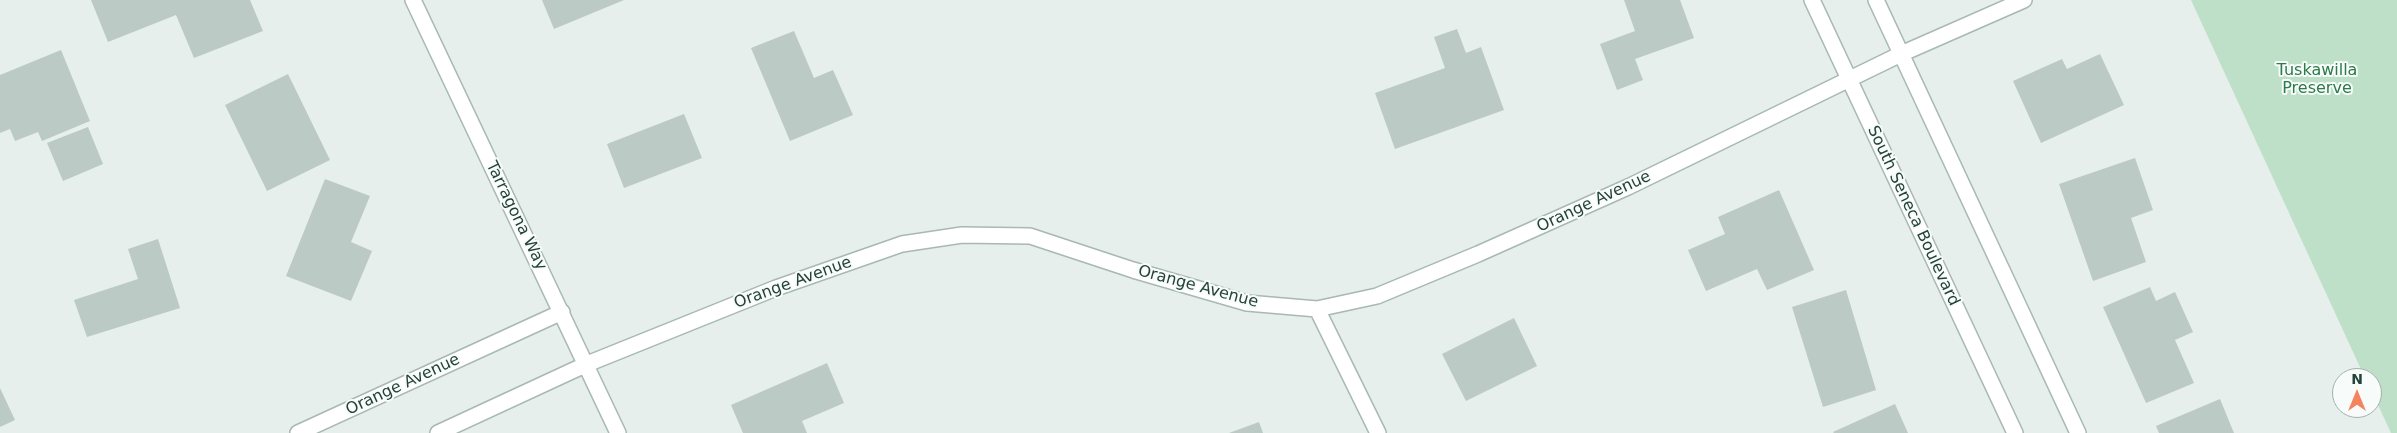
<!DOCTYPE html>
<html>
<head>
<meta charset="utf-8">
<style>
	body { margin:0 }
	#map { position:relative; width:2397px; height:433px; overflow:hidden; background:#e6efeb; font-family:"DejaVu Sans",sans-serif }
	canvas { display:block }
	.north { position:absolute; left:2332px; top:368px; width:50px; height:50px; box-sizing:border-box; background:#f7fbf9; border:1px solid #a3b1ad; border-radius:50%; rotate:0deg; font-size:14px; font-weight:700; line-height:20px; text-align:center; color:#24423a }
	.north::after { content:''; display:block; margin:auto; width:18px; height:22px; background:#f4845f; clip-path:polygon(50% 0,100% 100%,50% 72%,0 100%) }
</style>
</head>
<body>
<div id="map">
<canvas width="2397" height="433"></canvas>
<div class="north">N</div>
</div>
<script>
const ctx = document.querySelector('canvas').getContext('2d');
ctx.lineJoin = 'round';
function fillPath(path, color) { ctx.fillStyle = color; ctx.fill(path, 'evenodd'); }
const toPath = rows => new Path2D(rows.map(r => 'M' + r).join(''));
function stroke(path, color, width, dash) { ctx.strokeStyle = color; ctx.lineWidth = width; ctx.lineCap = dash ? 'butt' : 'round'; ctx.setLineDash(dash || []); ctx.stroke(path); }
function write(font, color, halo, rows, align = 'center') {
  ctx.font = font + ' "DejaVu Sans",sans-serif'; ctx.lineWidth = 4; ctx.setLineDash([]); ctx.textBaseline = 'middle'; ctx.strokeStyle = halo; ctx.fillStyle = color; for (const [text, x, y, turn = 0] of rows) {
    ctx.save(); ctx.translate(x, y); ctx.rotate((+turn || 0) * Math.PI / 180); ctx.textAlign = isNaN(turn) ? turn : align; if (halo) ctx.strokeText(text, 0, 0); ctx.fillText(text, 0, 0); ctx.restore();
  }
}
fillPath(toPath([
	[2191,0,2397,0,2397,433,2391,433,2372,392,2372,378,2365,378]
]), '#bfe0c8');
fillPath(toPath([
	[91,0,250,0,263,31,194,58,176,15,108,42],
	[542,0,624,0,554,29],
	[1624,0,1680,0,1694,38,1635,59,1643,80,1617,90,1600,44,1635,31],
	[1457,29,1466,53,1481,47,1504,110,1395,149,1375,93,1445,68,1434,37],
	[794,31,814,78,833,70,853,115,790,141,751,48],
	[61,50,90,121,42,141,38,132,15,141,10,129,0,133,0,75],
	[2100,54,2124,105,2041,143,2013,81,2062,59,2067,69],
	[288,74,330,160,267,191,225,105],
	[684,114,702,158,624,188,607,144],
	[88,127,103,164,63,181,47,143],
	[2135,158,2153,210,2131,218,2146,262,2093,281,2059,184],
	[325,179,370,196,351,242,372,251,351,301,286,276],
	[1779,190,1814,270,1767,290,1757,269,1706,291,1688,250,1725,234,1718,217],
	[158,239,180,308,87,337,74,300,138,279,128,249],
	[2150,287,2156,301,2175,292,2193,332,2175,340,2194,383,2146,403,2103,307],
	[1846,290,1876,390,1823,407,1792,307],
	[1514,318,1537,366,1466,401,1442,354],
	[827,363,844,403,802,421,807,433,743,433,731,405],
	[0,388,15,420,0,427],
	[2220,399,2234,433,2159,433,2156,426],
	[1895,404,1908,433,1834,433,1833,432],
	[1259,422,1263,433,1229,433]
]), '#bbcac4');
const minor = toPath([
	[413,0,618,433],
	[1812,0,2015,433],
	[1876,0,2078,433],
	[1317,309,1378,433],
	[298,433,562,312],
	[438,433,587,364,776,288,902,244,962,235,1030,236,1133,270,1247,303,1317,309,1377,296,1478,254,1628,187,1901,54,2024,0]
]);
stroke(minor, '#a8b8b2', 18);
stroke(minor, '#fff', 15);
write('16px', '#2d7a4b', '#f7fbf9', [
	["Tuskawilla",2317,71],
	["Preserve",2317,89]
]);
write('16px', '#24423a', '#f7fbf9', [
	["Orange Avenue",1594,202,-25],
	["Tarragona Way",516,216,64],
	["South Seneca Boulevard",1913,216,65],
	["Orange Avenue",793,283,-20],
	["Orange Avenue",1198,287,15],
	["Orange Avenue",403,385,-25]
]);
</script>
</body>
</html>
